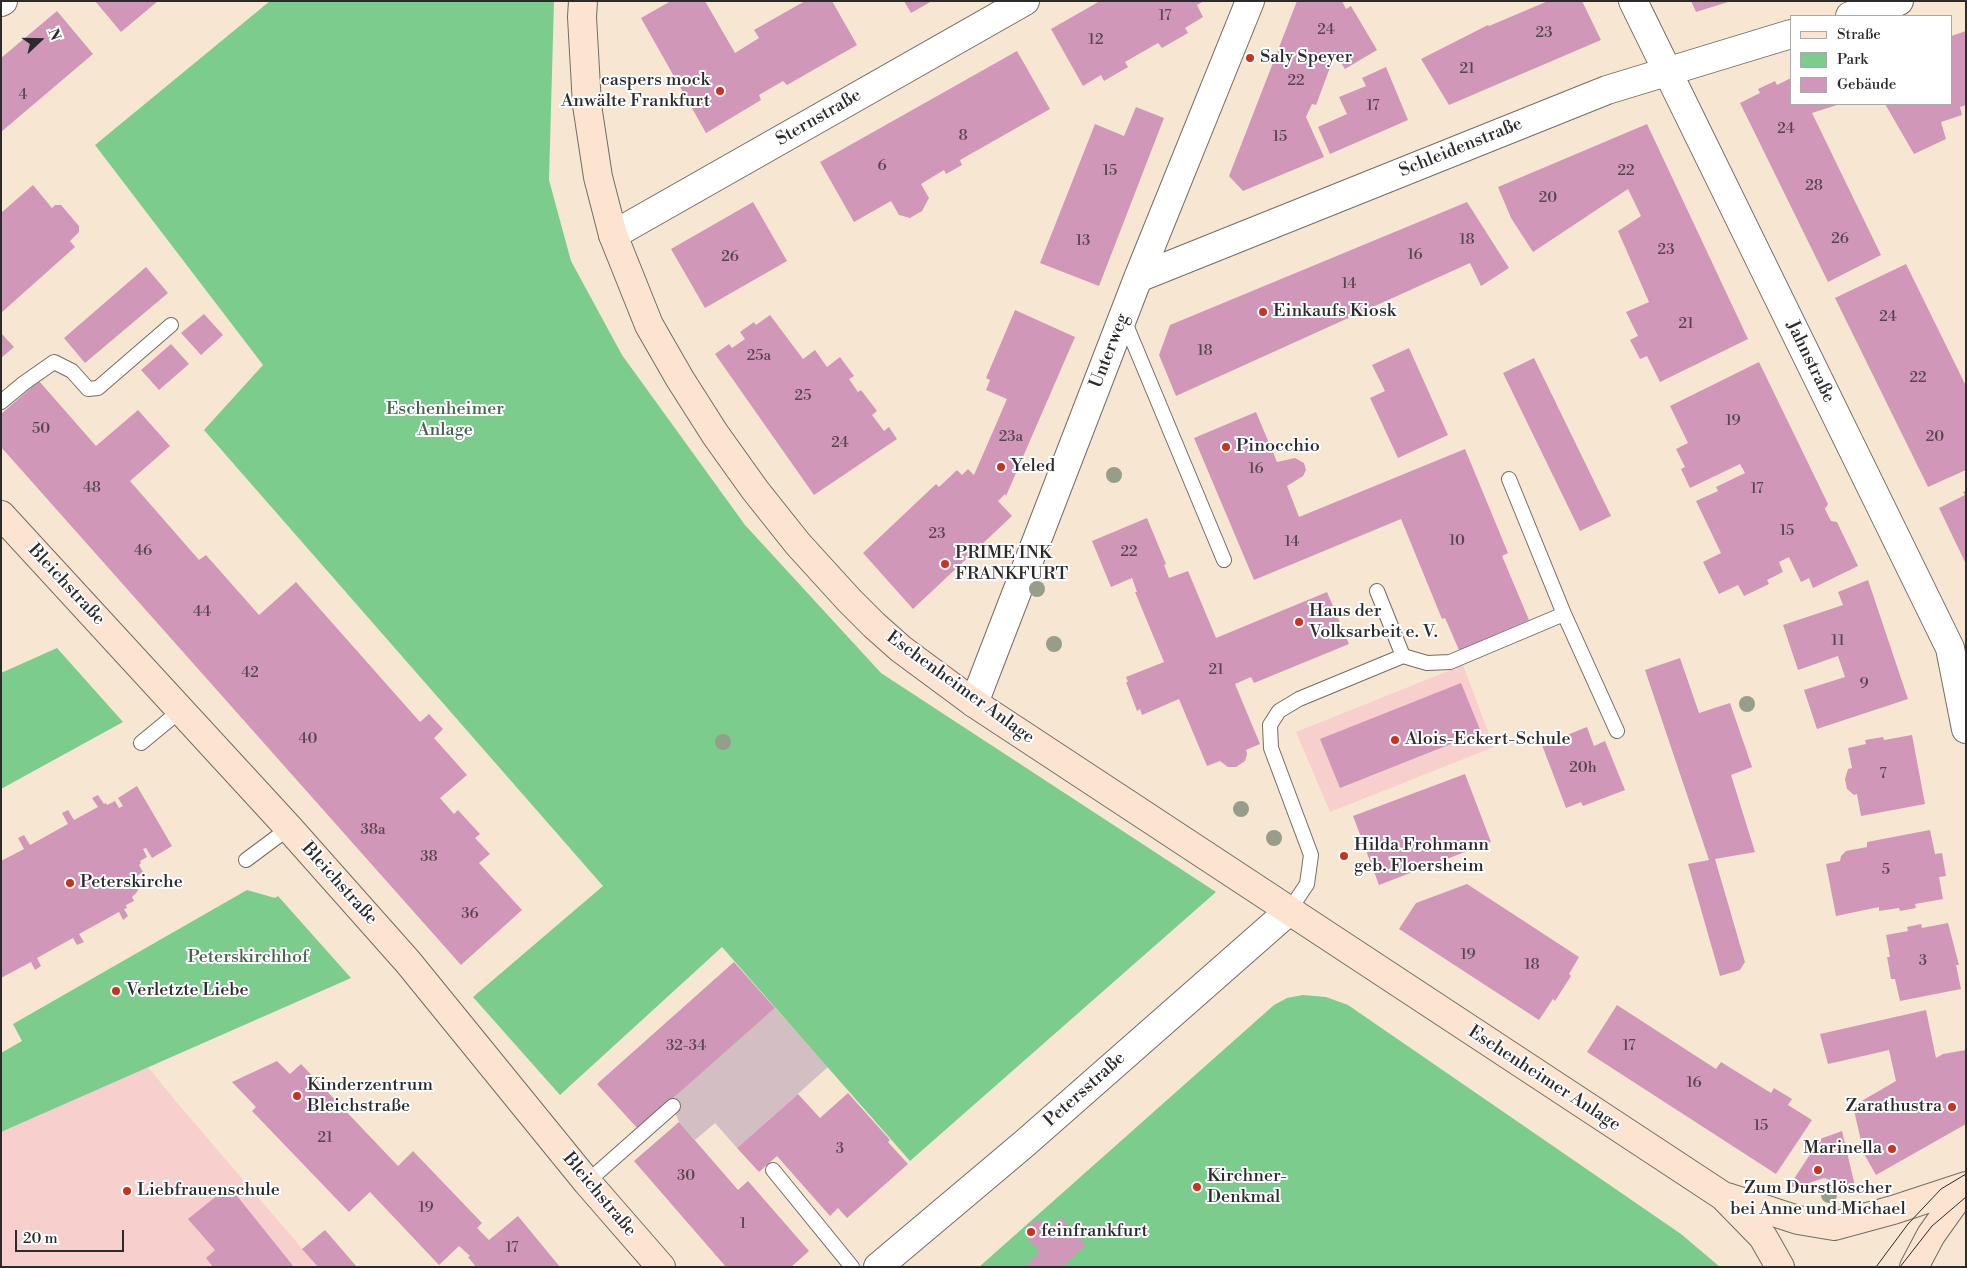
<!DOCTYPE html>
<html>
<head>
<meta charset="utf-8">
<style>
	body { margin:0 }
	#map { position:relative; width:1967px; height:1268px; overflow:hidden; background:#f7e7d2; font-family:"Libre Bodoni",serif }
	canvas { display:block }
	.frame { position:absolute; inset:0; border:2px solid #2b2b2b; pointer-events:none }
	.legend { position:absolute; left:1790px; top:15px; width:162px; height:90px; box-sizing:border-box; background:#fff; border:1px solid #aaa; margin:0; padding:6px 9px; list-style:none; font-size:15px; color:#2b2b2b }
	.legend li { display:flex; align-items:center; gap:10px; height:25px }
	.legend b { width:25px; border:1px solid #aaa }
	.north { position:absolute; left:15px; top:15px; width:50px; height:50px; -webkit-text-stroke:4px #fff; paint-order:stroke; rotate:69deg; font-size:14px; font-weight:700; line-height:20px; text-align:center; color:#2b2b2b }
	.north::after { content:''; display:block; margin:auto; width:18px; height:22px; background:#2b2b2b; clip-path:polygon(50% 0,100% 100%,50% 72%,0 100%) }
	.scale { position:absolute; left:15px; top:1230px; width:109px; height:22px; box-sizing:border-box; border:2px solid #2b2b2b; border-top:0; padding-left:6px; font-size:15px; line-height:18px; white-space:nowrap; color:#2b2b2b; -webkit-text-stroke:4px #fff; paint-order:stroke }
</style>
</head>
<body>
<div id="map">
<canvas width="1967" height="1268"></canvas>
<div class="frame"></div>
<ul class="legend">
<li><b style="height:6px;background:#fde4d1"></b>Straße</li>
<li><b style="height:14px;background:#7ccc8d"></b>Park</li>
<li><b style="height:14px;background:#d197b8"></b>Gebäude</li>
</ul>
<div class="north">N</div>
<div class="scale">20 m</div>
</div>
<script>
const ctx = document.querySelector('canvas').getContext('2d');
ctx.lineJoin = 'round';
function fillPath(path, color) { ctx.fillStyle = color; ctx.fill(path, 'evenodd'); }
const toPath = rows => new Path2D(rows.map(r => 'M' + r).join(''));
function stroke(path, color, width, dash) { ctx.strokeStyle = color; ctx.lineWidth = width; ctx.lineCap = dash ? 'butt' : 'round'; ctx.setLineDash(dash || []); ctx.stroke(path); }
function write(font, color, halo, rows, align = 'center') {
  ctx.font = font + ' "Libre Bodoni",serif'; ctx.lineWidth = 4; ctx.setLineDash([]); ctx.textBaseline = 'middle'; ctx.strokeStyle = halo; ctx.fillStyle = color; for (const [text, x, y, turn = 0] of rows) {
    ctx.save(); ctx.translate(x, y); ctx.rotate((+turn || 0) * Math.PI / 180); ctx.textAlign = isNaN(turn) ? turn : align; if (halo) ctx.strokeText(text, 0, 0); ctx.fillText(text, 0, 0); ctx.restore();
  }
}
fillPath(toPath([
	[1463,665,1494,747,1330,812,1296,732],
	[148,1067,179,1105,318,1267,1,1267,1,1132]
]), '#f7d0cd');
fillPath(toPath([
	[775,1008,828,1067,737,1148,715,1123,695,1140,679,1122,670,1100]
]), '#d2bec3');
fillPath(toPath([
	[270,1,554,1,549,180,571,261,622,355,745,525,881,673,1216,892,910,1161,722,947,560,1095,473,997,603,886,204,430,263,365,95,145],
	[57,648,123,722,1,789,1,673],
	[247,890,275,898,278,896,351,978,1,1132,1,1053,22,1041,13,1024],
	[1303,995,1326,997,1348,1005,1681,1234,1720,1267,979,1267,1274,1005,1287,998]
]), '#7ccc8d');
fillPath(toPath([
	[95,1,158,1,121,32],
	[671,1,705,1,735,53,759,38,754,30,805,1,832,1,857,45,787,85,783,81,759,95,761,100,706,133,641,18],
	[904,1,932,1,911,13],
	[1100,1,1204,1,1197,5,1203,17,1185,28,1188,33,1162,48,1158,43,1125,62,1128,67,1104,81,1101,75,1083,86,1051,29],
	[1297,1,1342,1,1346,9,1351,6,1377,50,1345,69,1335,54,1316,105,1312,104,1306,117,1324,157,1243,191,1229,176],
	[1548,1,1582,1,1601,40,1449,105,1421,59,1488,25,1489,26],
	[1691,1,1728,1,1728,2,1696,12],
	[57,11,93,54,1,132,1,58],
	[1966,31,1966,105,1960,107,1962,115,1941,122,1946,139,1914,154,1885,104,1951,104,1951,36],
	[1017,51,1050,109,960,160,962,165,946,174,944,170,921,184,929,198,922,211,910,218,899,215,891,201,854,222,820,162],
	[1386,67,1408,120,1330,154,1318,127,1347,114,1339,97,1366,86,1362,78],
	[1791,78,1791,104,1840,104,1812,113,1881,255,1828,282,1740,103,1760,93,1758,89,1775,81,1777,85],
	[1136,107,1164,118,1099,286,1040,263,1095,124,1124,136],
	[1647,124,1748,339,1660,382,1647,356,1640,359,1630,340,1638,336,1626,312,1649,302,1618,231,1641,216,1628,189,1533,252,1511,218,1498,187],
	[33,185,52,208,55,205,61,205,79,226,79,232,70,241,75,247,1,313,1,213],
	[753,202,787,261,705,308,671,249],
	[1467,202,1509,268,1481,286,1470,263,1176,396,1159,355,1170,325],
	[1906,264,1966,386,1966,470,1928,487,1835,298],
	[146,267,168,293,85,363,64,338],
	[1015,310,1075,337,1006,496,1005,494,998,501,1012,516,913,609,863,553,936,484,939,487,957,470,962,475,968,469,974,475,1007,399,986,390,990,380,986,378],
	[204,314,223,335,201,355,181,333],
	[770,315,803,359,815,350,827,367,840,357,854,376,849,379,858,392,861,390,877,411,872,415,884,431,889,427,897,439,814,495,715,354,729,344,732,348,745,339,740,332,754,322,756,325],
	[1,333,14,347,1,358],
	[171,344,189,364,159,390,141,370],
	[1409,348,1448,435,1398,458,1370,398,1385,391,1372,365],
	[1534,358,1611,516,1580,531,1503,373],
	[1759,362,1828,504,1825,509,1831,521,1837,522,1858,566,1813,588,1809,578,1801,582,1789,557,1779,562,1783,572,1767,580,1769,584,1744,596,1738,585,1719,594,1703,562,1721,553,1696,501,1718,491,1716,487,1745,473,1740,464,1690,488,1681,469,1685,467,1676,449,1688,443,1670,406],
	[39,381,96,446,138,410,170,446,130,481,199,560,206,555,259,615,296,582,420,722,429,714,443,729,434,738,467,775,440,798,454,814,458,810,480,834,475,838,490,854,479,863,522,910,461,965,1,447,1,414],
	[1256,412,1277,462,1295,458,1304,463,1306,470,1303,476,1287,486,1299,517,1465,449,1508,553,1502,556,1529,620,1459,650,1445,618,1442,619,1401,519,1254,580,1194,438],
	[1966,491,1966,564,1939,508,1965,495,1963,492],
	[1147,518,1166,564,1164,565,1169,578,1188,571,1216,638,1327,592,1349,644,1254,683,1251,677,1235,684,1260,744,1246,750,1247,754,1245,761,1236,767,1228,767,1220,761,1207,766,1179,699,1142,715,1140,709,1137,711,1126,682,1128,682,1126,677,1164,662,1135,592,1137,592,1132,578,1111,587,1092,541],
	[1868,580,1908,699,1817,729,1804,690,1845,677,1838,656,1798,670,1783,625,1843,605,1838,592],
	[1680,658,1699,713,1730,703,1752,767,1731,775,1755,852,1715,859,1745,962,1740,970,1720,976,1688,864,1709,860,1645,670],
	[1461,683,1481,732,1340,788,1320,739],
	[1587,727,1594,746,1605,741,1625,790,1583,806,1581,802,1566,808,1542,745],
	[1912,735,1925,804,1861,816,1857,794,1854,795,1847,789,1845,779,1848,769,1852,768,1848,748,1866,744,1865,740,1883,737,1884,740],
	[1465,774,1491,842,1379,885,1353,816],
	[137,786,172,846,152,858,146,848,143,849,147,857,140,861,141,863,139,865,143,872,137,876,140,885,137,892,132,897,134,901,126,905,127,908,124,909,128,916,123,920,119,912,79,934,84,942,77,945,73,938,37,958,41,966,35,970,31,962,1,978,1,861,24,849,18,838,24,835,30,845,68,824,62,813,68,810,74,820,98,807,92,798,98,795,104,804,106,803,107,805,115,801,119,808,123,806,118,798],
	[1930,830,1935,854,1942,853,1946,876,1939,877,1943,899,1915,904,1916,908,1900,911,1899,908,1879,911,1879,907,1836,916,1826,864,1840,861,1841,856,1846,851,1867,847,1867,842],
	[1467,884,1579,957,1569,974,1571,976,1555,1001,1553,999,1539,1020,1399,929,1416,903],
	[1948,923,1959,965,1956,965,1961,989,1900,1001,1895,979,1891,979,1887,957,1890,957,1886,935,1908,931,1907,927,1921,924,1922,928],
	[734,962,775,1008,638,1129,597,1084],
	[1617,1005,1716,1069,1721,1062,1771,1093,1774,1088,1792,1099,1788,1105,1812,1120,1776,1174,1587,1052],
	[1926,1010,1936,1058,1943,1054,1966,1050,1966,1124,1876,1175,1864,1154,1853,1106,1896,1081,1889,1050,1828,1064,1820,1034],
	[277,1061,290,1074,301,1064,398,1166,413,1151,482,1223,477,1228,489,1240,518,1216,560,1267,476,1267,468,1257,470,1256,459,1246,439,1265,370,1192,349,1212,252,1111,256,1107,232,1082],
	[848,1093,890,1140,888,1142,908,1164,847,1218,838,1208,830,1216,777,1156,759,1172,737,1148,798,1094,820,1118],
	[679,1122,738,1190,748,1181,809,1251,791,1267,726,1267,634,1161],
	[1842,1131,1855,1186,1850,1189,1837,1179,1834,1181,1824,1178,1809,1183,1801,1192,1790,1185,1820,1139],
	[229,1186,294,1267,213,1267,206,1258,215,1250,188,1219],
	[1061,1217,1086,1245,1062,1267,1028,1267,1026,1265,1040,1252,1028,1238,1026,1235,1029,1225,1039,1220,1045,1222,1050,1227],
	[325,1230,357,1267,318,1267,302,1249]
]), '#d197b8');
const lane = toPath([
	[1124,320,1224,560],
	[1,402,24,383,54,362,72,371,88,389,98,388,171,325],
	[1509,479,1564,614,1617,731],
	[1403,656,1427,663,1450,662,1564,614],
	[141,743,181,710],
	[246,860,289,828],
	[1289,911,1307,884,1311,855,1271,748,1270,725,1279,711,1299,699,1403,656,1377,591],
	[773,1170,852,1267],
	[587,1182,673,1106]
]);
const street = toPath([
	[1633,1,1950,648,1966,729],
	[1,2,3,1],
	[1850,16,1899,1],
	[613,235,1025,1],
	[1138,278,1607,90,1791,34],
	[974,703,1138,278,1250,1],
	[878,1267,1024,1144,1289,911]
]);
const secondary = toPath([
	[583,1,582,17,587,105,598,177,613,235,649,325,680,379,715,434,755,490,798,544,849,600,874,625,901,649,974,703,1723,1196,1763,1237,1780,1267],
	[1,515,289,828,408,962,587,1182,661,1267],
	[1727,1197,1798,1220,1834,1226,1893,1210,1966,1186],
	[1914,1267,1931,1235,1965,1187]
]);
stroke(lane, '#726d65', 16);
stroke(street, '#726d65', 30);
stroke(secondary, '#726d65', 30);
stroke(lane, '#fff', 14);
stroke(street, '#fff', 28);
stroke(secondary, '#fde4d1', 28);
stroke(toPath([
	[1876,1267,1908,1224,1941,1189,1966,1174],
	[1900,1267,1932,1226,1966,1197]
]), '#2b2b2b', 1);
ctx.fillStyle = '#969e89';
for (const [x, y] of [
	[1114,475],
	[1037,589],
	[1054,644],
	[1747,704],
	[723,742],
	[1241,809],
	[1274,838],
	[1829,1195]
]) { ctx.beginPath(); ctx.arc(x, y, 8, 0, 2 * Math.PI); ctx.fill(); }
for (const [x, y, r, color] of [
	[1250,58,5,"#c8321e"],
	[720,91,5,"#c8321e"],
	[1263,312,5,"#c8321e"],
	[1226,447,5,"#c8321e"],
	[1001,467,5,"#c8321e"],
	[945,564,5,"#c8321e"],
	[1299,622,5,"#c8321e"],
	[1395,740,5,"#c8321e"],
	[1344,856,5,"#c8321e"],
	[70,883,5,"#c8321e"],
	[116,991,5,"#c8321e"],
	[297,1096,5,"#c8321e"],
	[1952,1107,5,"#c8321e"],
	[1892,1149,5,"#c8321e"],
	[1818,1170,5,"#c8321e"],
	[1197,1187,5,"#c8321e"],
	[127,1191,5,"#c8321e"],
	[1031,1232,5,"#c8321e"]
]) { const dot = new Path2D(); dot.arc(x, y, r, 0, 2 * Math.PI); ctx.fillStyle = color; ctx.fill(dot); stroke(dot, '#fff', 2); }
write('15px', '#54464e', null, [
	["17",1165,16],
	["24",1326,30],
	["23",1544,33],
	["12",1096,40],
	["21",1467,69],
	["22",1296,81],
	["4",23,95],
	["17",1373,106],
	["24",1786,129],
	["8",963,136],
	["15",1280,137],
	["6",882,166],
	["15",1110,171],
	["22",1626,171],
	["28",1814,186],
	["20",1548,198],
	["26",1840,239],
	["18",1467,240],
	["13",1083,241],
	["23",1666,250],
	["16",1415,255],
	["26",730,257],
	["14",1349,284],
	["24",1888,317],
	["21",1686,324],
	["18",1205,351],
	["25a",759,356],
	["22",1918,378],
	["25",803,396],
	["19",1733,421],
	["50",41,429],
	["23a",1011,437],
	["20",1935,437],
	["24",840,443],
	["16",1256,469],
	["48",92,488],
	["17",1757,489],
	["15",1787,531],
	["23",937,534],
	["10",1457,541],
	["14",1292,542],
	["46",143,551],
	["22",1129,552],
	["44",202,612],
	["11",1838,641],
	["21",1216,670],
	["42",250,673],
	["9",1864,684],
	["40",308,739],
	["20h",1583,768],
	["7",1883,774],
	["38a",373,830],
	["38",429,857],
	["5",1886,870],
	["36",470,914],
	["19",1468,955],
	["3",1923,961],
	["18",1532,965],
	["32-34",686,1046],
	["17",1629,1046],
	["16",1694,1083],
	["15",1761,1126],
	["21",325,1138],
	["3",840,1149],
	["30",686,1176],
	["19",426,1208],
	["1",743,1224],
	["17",512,1248]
]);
write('18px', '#2b2b2b', '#fff', [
	["Saly Speyer",1260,58],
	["caspers mock",710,81,"right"],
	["Anwälte Frankfurt",710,102,"right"],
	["Einkaufs Kiosk",1273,312],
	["Pinocchio",1236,447],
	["Yeled",1011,467],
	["PRIME INK",955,554],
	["FRANKFURT",955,575],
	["Haus der",1309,612],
	["Volksarbeit e. V.",1309,633],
	["Alois-Eckert-Schule",1405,740],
	["Hilda Frohmann",1354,846],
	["geb. Floersheim",1354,867],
	["Peterskirche",80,883],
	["Verletzte Liebe",126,991],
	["Kinderzentrum",307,1086],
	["Bleichstraße",307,1107],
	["Zarathustra",1942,1107,"right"],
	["Marinella",1882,1149,"right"],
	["Kirchner-",1207,1177],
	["Denkmal",1207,1198],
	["Zum Durstlöscher",1818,1189,"center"],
	["bei Anne und Michael",1818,1210,"center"],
	["Liebfrauenschule",137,1191],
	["feinfrankfurt",1041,1232]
], 'left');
write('18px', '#2b2b2b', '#fff', [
	["Sternstraße",819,118,-30],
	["Schleidenstraße",1461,148,-22],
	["Unterweg",1110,351,-69],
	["Jahnstraße",1810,362,64],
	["Bleichstraße",66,585,47],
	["Eschenheimer Anlage",960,688,36],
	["Bleichstraße",339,884,48],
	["Eschenheimer Anlage",1544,1079,33],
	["Petersstraße",1085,1090,-42],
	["Bleichstraße",599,1195,50]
]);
write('18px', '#47634d', '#fff', [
	["Eschenheimer",445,410],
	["Anlage",445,431],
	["Peterskirchhof",248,958]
]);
</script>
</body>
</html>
